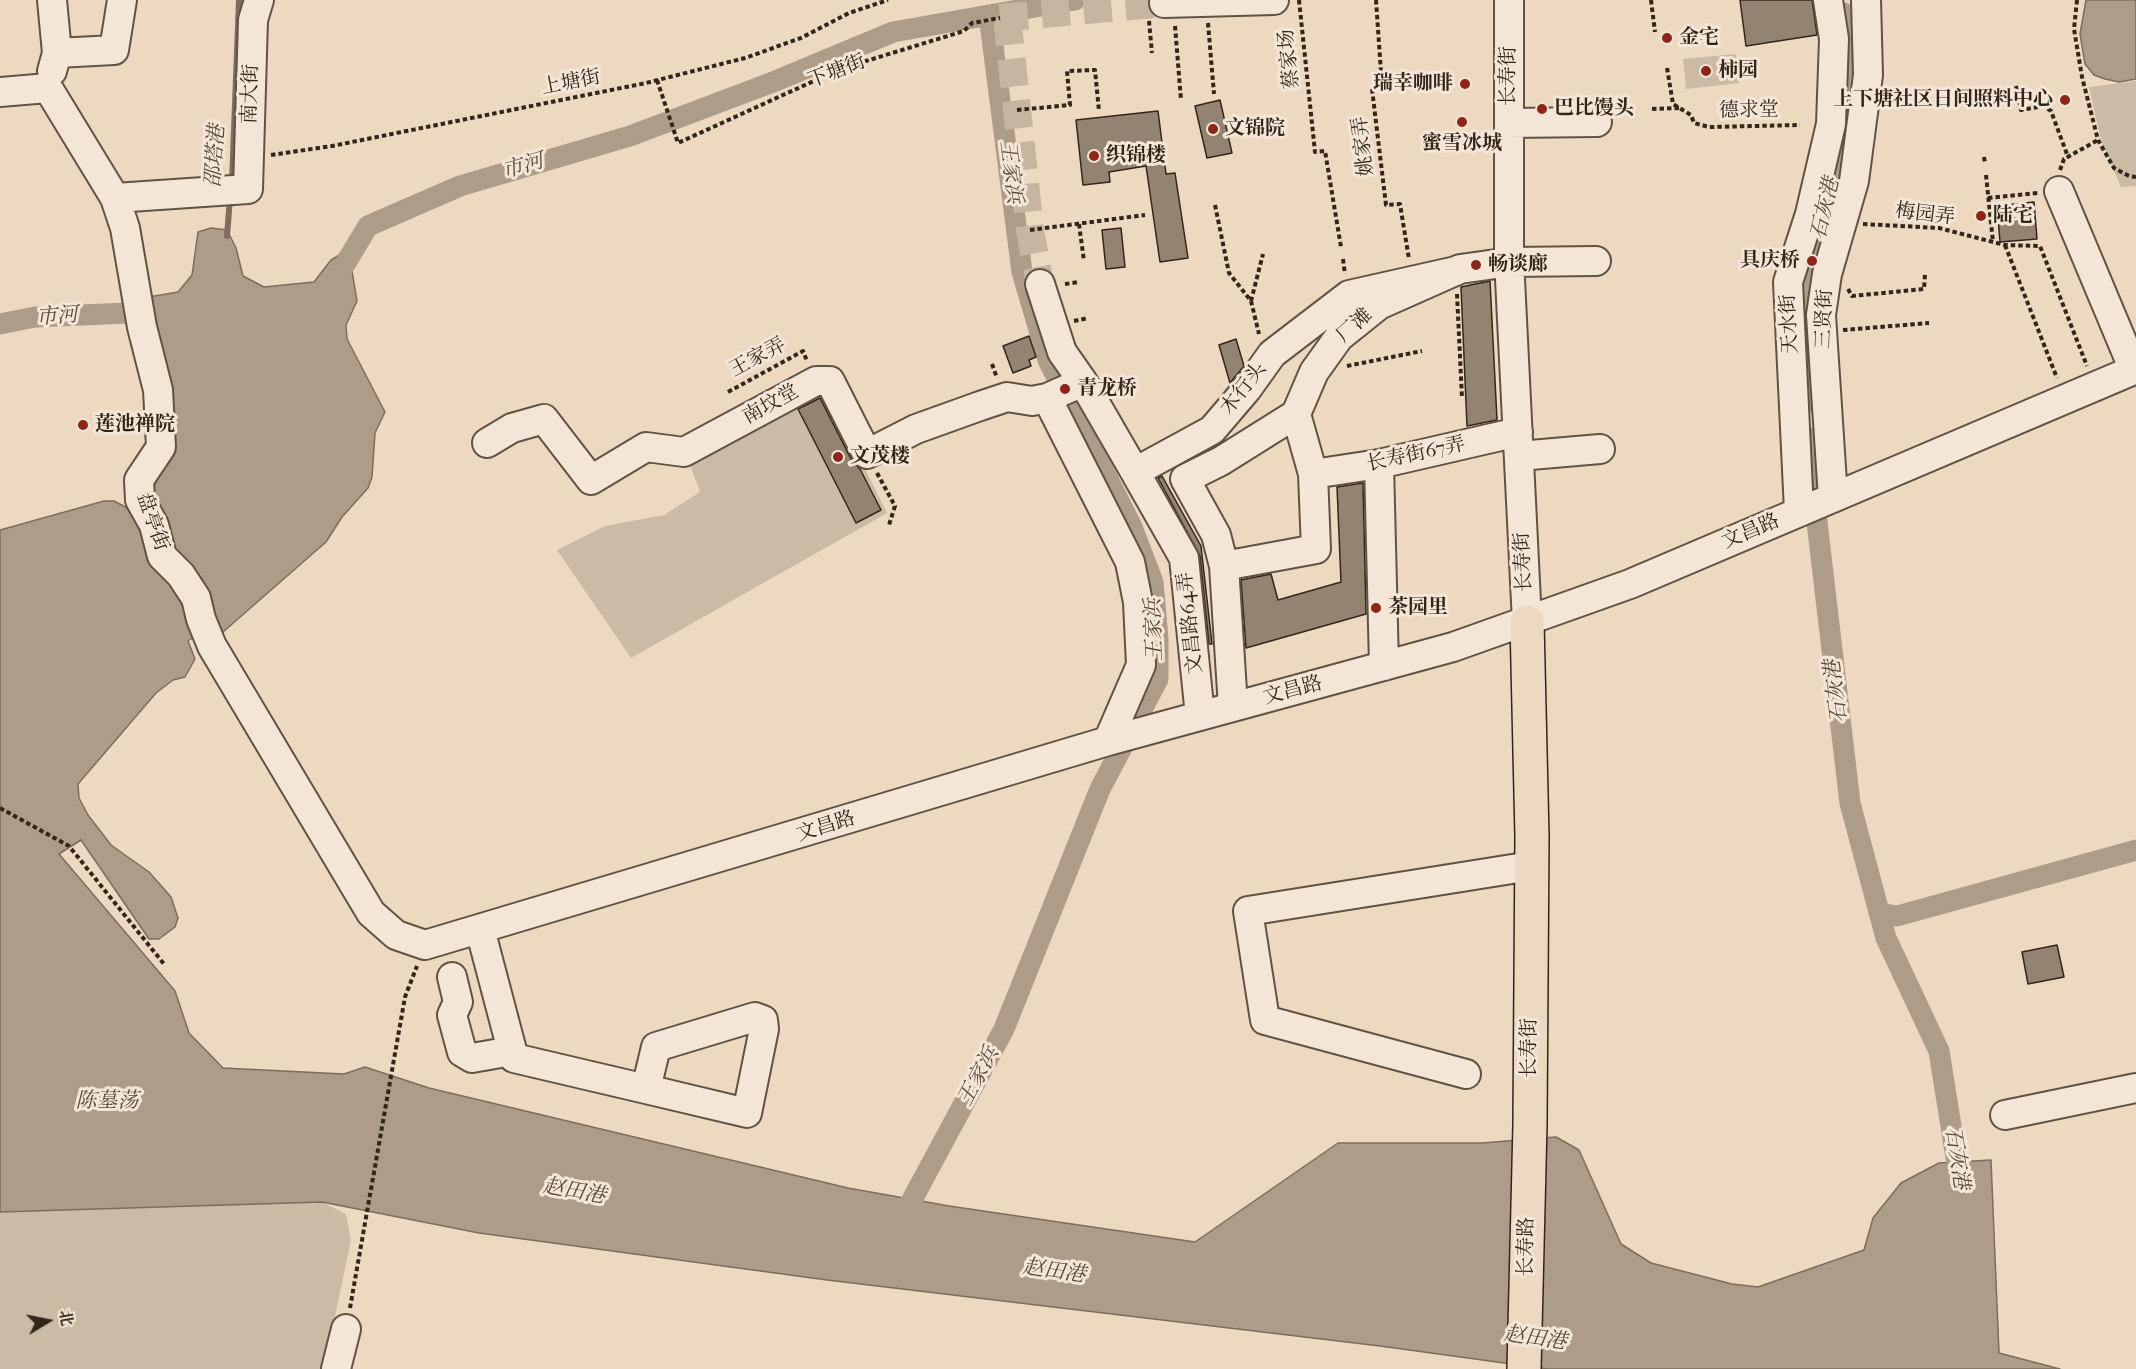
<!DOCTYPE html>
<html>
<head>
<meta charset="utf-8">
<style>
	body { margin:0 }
	#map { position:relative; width:2136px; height:1369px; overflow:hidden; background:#ecd9c0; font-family:"IM FELL French Canon","Noto Serif SC",serif }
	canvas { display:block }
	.north { position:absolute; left:18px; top:1291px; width:60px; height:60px; -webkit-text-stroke:4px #f3e6d6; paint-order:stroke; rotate:80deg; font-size:16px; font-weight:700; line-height:24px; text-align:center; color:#32261b }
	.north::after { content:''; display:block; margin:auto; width:21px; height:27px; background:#32261b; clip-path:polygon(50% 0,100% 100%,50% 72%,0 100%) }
</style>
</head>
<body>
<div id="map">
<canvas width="2136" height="1369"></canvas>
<div class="north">北</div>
</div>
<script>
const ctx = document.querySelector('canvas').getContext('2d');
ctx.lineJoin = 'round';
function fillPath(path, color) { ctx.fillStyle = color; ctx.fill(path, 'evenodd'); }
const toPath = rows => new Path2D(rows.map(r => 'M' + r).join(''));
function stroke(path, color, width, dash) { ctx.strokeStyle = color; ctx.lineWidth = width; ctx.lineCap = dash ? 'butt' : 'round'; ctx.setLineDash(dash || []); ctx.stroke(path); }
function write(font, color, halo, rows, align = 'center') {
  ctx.font = font + ' "IM FELL French Canon","Noto Serif SC",serif'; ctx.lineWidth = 6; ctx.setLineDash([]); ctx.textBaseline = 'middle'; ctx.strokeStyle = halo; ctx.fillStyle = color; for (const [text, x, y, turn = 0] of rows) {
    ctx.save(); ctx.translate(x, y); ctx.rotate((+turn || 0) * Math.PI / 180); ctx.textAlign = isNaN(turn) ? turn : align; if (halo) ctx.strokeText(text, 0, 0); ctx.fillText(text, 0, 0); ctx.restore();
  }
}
fillPath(toPath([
	[1736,54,1739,83,1686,89,1683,59],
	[2136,81,2136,186,2121,187,2101,140,2089,87],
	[823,385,887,513,631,658,557,550,605,526,664,515,700,492,687,457],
	[322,1202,346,1214,351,1240,324,1369,0,1369,0,1212]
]), '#ccbba4');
const water = toPath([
	[2086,0,2136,0,2136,79,2119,82,2105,79,2094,75,2085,64,2080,34,2086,0],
	[211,228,227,230,236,248,243,276,264,287,314,282,331,260,346,251,352,255,352,271,357,301,346,325,347,339,385,412,375,433,372,477,368,488,342,517,326,542,223,632,216,622,188,641,195,659,185,677,173,680,156,693,78,784,79,798,88,815,111,845,149,872,171,897,178,918,175,927,159,939,149,939,81,840,59,854,175,991,189,1033,223,1068,344,1074,365,1067,429,1088,848,1188,949,1206,1195,1242,1338,1143,1482,1143,1556,1137,1579,1150,1621,1244,1651,1263,1732,1284,1758,1287,1864,1250,1873,1218,1901,1183,1939,1163,1991,1160,1999,1353,2060,1369,1548,1369,1380,1346,827,1280,479,1233,322,1202,0,1212,0,530,104,501,114,501,129,509,165,447,122,306,125,301,178,292,192,275,198,232,211,228]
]);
fillPath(water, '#ad9c88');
stroke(water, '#7c6d5c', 1.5);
stroke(toPath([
	[232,182,239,0],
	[227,236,230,198]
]), '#7c6d5c', 6);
stroke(toPath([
	[336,279,368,226,460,186,630,136,773,82,893,32,1075,0],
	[0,324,35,317,151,312],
	[1806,403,1810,277,1846,126,1848,43,1844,13],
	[1807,437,1850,803,1886,938,1939,1051,1961,1189],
	[1879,913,1897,916,2136,850],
	[899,1224,1004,1029,1100,789,1158,679,1158,639,1153,582,1132,527,1048,360,1022,272,989,15]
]), '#ad9c88', 21);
const building = toPath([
	[1740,0,1812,0,1817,35,1746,46,1740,0],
	[1220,100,1232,153,1207,158,1195,106,1220,100],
	[1158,111,1166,174,1175,173,1188,258,1160,262,1146,166,1109,172,1110,182,1083,185,1076,120,1158,111],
	[2034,202,2037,239,2000,242,1997,206,2034,202],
	[1121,228,1125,267,1106,269,1102,230,1121,228],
	[1490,281,1497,420,1467,426,1461,287,1490,281],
	[1029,336,1036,357,1029,360,1031,366,1013,373,1003,346,1029,336],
	[1236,339,1244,366,1230,383,1219,345,1236,339],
	[820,398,852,461,860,469,881,510,856,523,798,409,820,398],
	[1162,476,1201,546,1212,644,1209,644,1200,556,1158,478,1162,476],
	[1363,483,1366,614,1246,648,1241,580,1271,574,1278,600,1341,582,1337,487,1363,483],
	[2057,945,2064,977,2028,984,2022,952,2057,945]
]);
fillPath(building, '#938371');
stroke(building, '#32261b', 1.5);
stroke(toPath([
	[1007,17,1030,230,1040,284],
	[1000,18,1164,3]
]), '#c7b59f', 28, [28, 14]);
const minor = toPath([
	[52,0,57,53,52,71],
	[1509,0,1509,259,1527,622],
	[1164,3,1274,0],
	[57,53,114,50,122,0],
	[0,92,48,88,115,198,125,228,142,327,158,390,161,447,139,480,140,500,154,525,162,556,181,575,196,598,201,619,212,646,371,913,396,935,425,945,1108,741,1453,647,1630,584,2136,369],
	[1509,123,1597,122],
	[2059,191,2134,370],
	[115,198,248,189,253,20,259,0],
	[1040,284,1062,352,1083,382],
	[1047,398,1130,562,1138,602,1141,665,1108,741],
	[487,443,512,428,544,419,591,480,646,447,684,452,816,381,830,381,867,454,916,429,980,406,1007,397,1032,401,1047,398,1083,382,1135,472,1212,430,1247,389,1272,354,1349,295,1456,271],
	[1519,456,1600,449],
	[1379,464,1384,666],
	[1135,472,1184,558,1200,716],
	[1313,474,1379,464,1518,432],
	[1833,498,1821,315,1827,274,1854,181,1868,75,1866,0],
	[1799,511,1788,282,1810,214,1831,124,1834,39,1828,0],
	[1224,566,1316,549,1313,474,1296,414,1314,372,1339,337,1379,305,1460,269,1510,262,1596,261],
	[1233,707,1224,566,1216,535,1185,479,1221,461,1296,414],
	[480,929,514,1058,646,1089,747,1113,764,1029,763,1020,755,1017,656,1047,646,1089],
	[452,977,458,1002,452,1015,462,1052,472,1058,512,1051],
	[1466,1074,1265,1020,1248,911,1531,866],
	[2005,1115,2136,1088],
	[336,1369,346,1329]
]);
const major = toPath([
	[1524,1369,1530,1124,1532,837,1527,622]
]);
stroke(minor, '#605344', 32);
stroke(major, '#32261b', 36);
stroke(toPath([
	[1299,0,1315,152,1325,151,1341,247],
	[1376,0,1382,87,1372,89,1386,205,1400,204,1409,259],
	[1651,0,1655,32],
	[2077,0,2074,29,2082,77,2098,140,2114,168,2129,176,2136,177],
	[1149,21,1152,53],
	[1208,23,1214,94],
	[1175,26,1181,100],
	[1667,68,1673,104,1691,115,1694,123,1709,127,1800,125],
	[657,80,678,143,840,69,964,31,972,23,1000,18],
	[2016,86,2021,110,2044,106,2051,111,2068,157],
	[1652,109,1679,108],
	[1017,110,1070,105,1067,71,1095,70,1099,111],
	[271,155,332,146,646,83,745,58,801,38,849,13,888,0],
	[1984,157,1985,163],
	[2060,170,2064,159,2098,140],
	[1986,175,1993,242],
	[1988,198,2038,193],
	[1215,205,1229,273,1251,301,1259,334],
	[1079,224,1084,261],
	[1863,224,1939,228,2005,245,2040,246,2087,366],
	[1030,230,1145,215],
	[2005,245,2057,378],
	[1343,259,1345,274],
	[1065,284,1079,282],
	[1848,289,1852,296,1924,289,1925,274],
	[1457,294,1462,398],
	[1251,301,1263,254],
	[1074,321,1088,318],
	[1843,330,1929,323],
	[992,364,997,378],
	[1347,366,1422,351],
	[728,392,803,351,807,361],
	[877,473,895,506,889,525],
	[0,808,69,846,164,964],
	[350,1308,405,997,417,966]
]), '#32261b', 4, [4.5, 3]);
stroke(minor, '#f3e6d6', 28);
stroke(major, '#ecd9c0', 33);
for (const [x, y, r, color] of [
	[1667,38,6,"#8f2418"],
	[1706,71,6,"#8f2418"],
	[1465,84,6,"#8f2418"],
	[2065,100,6,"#8f2418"],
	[1542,109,6,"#8f2418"],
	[1462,122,6,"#8f2418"],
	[1213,129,6,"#8f2418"],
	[1094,156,6,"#8f2418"],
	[1981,216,6,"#8f2418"],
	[1812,261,6,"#8f2418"],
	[1476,265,6,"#8f2418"],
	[1065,389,6,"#8f2418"],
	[83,425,6,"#8f2418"],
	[838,457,6,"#8f2418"],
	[1376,608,6,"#8f2418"]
]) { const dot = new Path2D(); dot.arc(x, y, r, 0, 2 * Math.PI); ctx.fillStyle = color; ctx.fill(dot); stroke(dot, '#f3e6d6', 2); }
write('bold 20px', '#32261b', '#f3e6d6', [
	["金宅",1679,38],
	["柿园",1718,71],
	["瑞幸咖啡",1453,84,"right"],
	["上下塘社区日间照料中心",2053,100,"right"],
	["巴比馒头",1554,109],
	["文锦院",1225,129],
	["蜜雪冰城",1462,144,"center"],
	["织锦楼",1106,156],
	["陆宅",1993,216],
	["具庆桥",1800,261,"right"],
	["畅谈廊",1488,265],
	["青龙桥",1077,389],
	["莲池禅院",95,425],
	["文茂楼",850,457],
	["茶园里",1388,608]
], 'left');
write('20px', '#32261b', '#f3e6d6', [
	["蔡家场",1290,59,-96],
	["下塘街",837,72,-21],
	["长寿街",1509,76,-90],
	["上塘街",571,83,-11],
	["南大街",251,94,-88],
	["德求堂",1749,111,-1],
	["姚家弄",1364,146,-97],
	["梅园弄",1925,215,7],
	["三贤街",1825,319,-88],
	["天水街",1790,324,-93],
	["厂滩",1355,326,-42],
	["王家弄",758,358,-28],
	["木行头",1244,389,-52],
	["南坟堂",771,405,-29],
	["长寿街67弄",1416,455,-12],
	["盘亭街",152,522,71],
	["文昌路",1751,532,-23],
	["长寿街",1524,562,-93],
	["文昌路64弄",1191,623,-96],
	["文昌路",1293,691,-15],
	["文昌路",826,827,-17],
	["长寿街",1530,1048,-90],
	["长寿路",1527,1247,-89]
]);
write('italic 21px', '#57493c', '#f3e6d6', [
	["邵塔港",216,156,-86],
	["市河",523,167,-16],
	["王家浜",1010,172,83],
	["石灰港",1826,209,-77],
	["市河",57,317,-4],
	["王家浜",1155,630,-92],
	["石灰港",1837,691,-97],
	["王家浜",979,1077,-62],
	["陈墓荡",107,1102],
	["石灰港",1956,1158,81],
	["赵田港",574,1192,10],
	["赵田港",1054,1272,8],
	["赵田港",1535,1339,8]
]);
</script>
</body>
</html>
